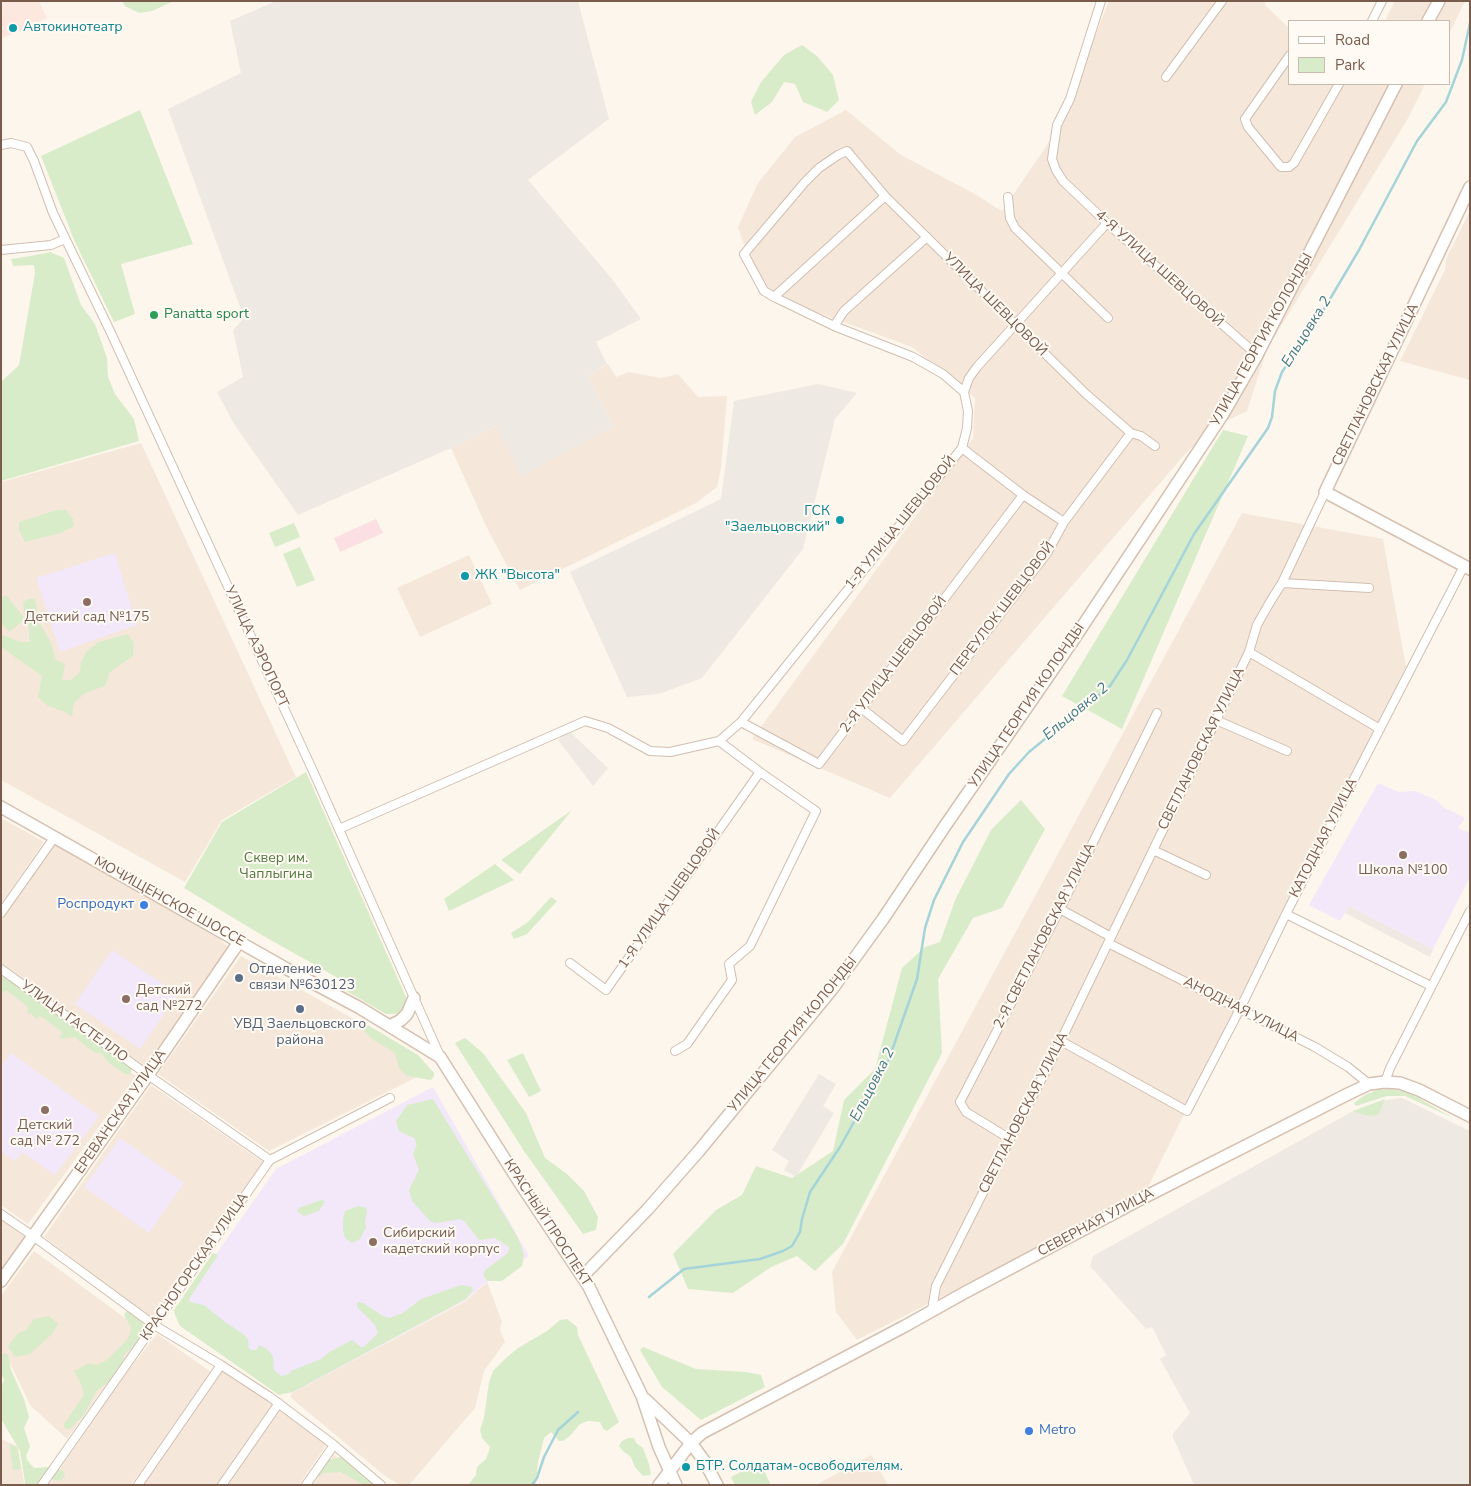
<!DOCTYPE html>
<html>
<head>
<meta charset="utf-8">
<style>
	body { margin:0 }
	#map { position:relative; width:1471px; height:1486px; overflow:hidden; background:#fdf6ec; font-family:"Nunito Sans",sans-serif }
	canvas { display:block }
	.frame { position:absolute; inset:0; border:2px solid #7a5c4d; pointer-events:none }
	.legend { position:absolute; left:1288px; top:20px; width:162px; height:65px; box-sizing:border-box; background:#fffaf3; border:1px solid #cabbb1; margin:0; padding:6px 9px; list-style:none; font-size:15px; color:#7a5c4d }
	.legend li { display:flex; align-items:center; gap:10px; height:25px }
	.legend b { width:25px; border:1px solid #cabbb1 }
</style>
</head>
<body>
<div id="map">
<canvas width="1471" height="1486"></canvas>
<div class="frame"></div>
<ul class="legend">
<li><b style="height:6px;background:#fff"></b>Road</li>
<li><b style="height:14px;background:#d8ecc9"></b>Park</li>
</ul>
</div>
<script>
const ctx = document.querySelector('canvas').getContext('2d');
ctx.lineJoin = 'round';
function fillPath(path, color) { ctx.fillStyle = color; ctx.fill(path, 'evenodd'); }
const toPath = rows => new Path2D(rows.map(r => 'M' + r).join(''));
function stroke(path, color, width, dash) { ctx.strokeStyle = color; ctx.lineWidth = width; ctx.lineCap = dash ? 'butt' : 'round'; ctx.setLineDash(dash || []); ctx.stroke(path); }
function write(font, color, halo, rows, align = 'center') {
  ctx.font = font + ' "Nunito Sans",sans-serif'; ctx.lineWidth = 4; ctx.setLineDash([]); ctx.textBaseline = 'middle'; ctx.strokeStyle = halo; ctx.fillStyle = color; for (const [text, x, y, turn = 0] of rows) {
    ctx.save(); ctx.translate(x, y); ctx.rotate((+turn || 0) * Math.PI / 180); ctx.textAlign = isNaN(turn) ? turn : align; if (halo) ctx.strokeText(text, 0, 0); ctx.fillText(text, 0, 0); ctx.restore();
  }
}
fillPath(toPath([
	[1109,1,1265,1,1265,5,1290,29,1290,84,1425,84,1407,120,1267,349,1247,411,1216,426,1185,454,890,798,752,739,973,438,975,398,912,347,813,311,766,287,749,260,738,227,758,183,795,137,846,110,901,155,973,193,1002,211,1058,129],
	[1395,1,1465,1,1450,32,1450,21,1385,21],
	[1470,211,1470,380,1400,361,1445,270,1446,259],
	[608,364,616,377,629,372,661,378,678,374,698,397,727,396,721,468,717,487,696,503,520,590,486,526,451,448,496,426,613,427,588,376],
	[141,443,296,777,222,820,185,882,1,780,1,482],
	[1242,513,1383,539,1406,667,1145,1193,857,1340,836,1312,832,1272],
	[469,555,492,604,420,637,397,588],
	[1,818,44,842,1,904],
	[54,844,220,939,228,947,227,953,144,1068,1,964,1,921],
	[241,956,375,1031,429,1071,269,1151,158,1074],
	[1,976,136,1076,28,1224,1,1205],
	[151,1085,263,1162,152,1319,44,1237],
	[1,1218,27,1236,1,1272],
	[34,1251,144,1332,67,1439,30,1405,10,1363,1,1364,1,1296],
	[487,1282,502,1322,500,1330,505,1342,484,1371,475,1408,409,1485,400,1485,385,1476,290,1397,292,1393,466,1301],
	[157,1334,211,1372,171,1429,131,1485,49,1485,124,1376],
	[223,1370,273,1404,217,1485,142,1485],
	[279,1410,327,1444,299,1485,227,1485],
	[1,1439,18,1447,24,1483,22,1485,1,1485],
	[334,1455,373,1485,313,1485],
	[871,1455,888,1485,816,1485]
]), '#f5e8da');
fillPath(toPath([
	[1,1,39,1,47,18,1,39]
]), '#fde8e0');
fillPath(toPath([
	[276,1,578,1,609,119,528,180,612,279,641,319,596,342,607,364,588,376,613,427,521,476,496,426,451,448,298,515,234,424,217,392,243,377,233,330,244,318,168,109,241,73,230,21],
	[818,384,857,393,835,419,803,549,702,678,659,694,627,697,570,572,721,499,734,401],
	[569,731,608,768,593,786,558,740],
	[1349,906,1433,949,1430,957,1345,913],
	[819,1074,836,1084,823,1106,834,1113,796,1177,784,1170,789,1161,772,1150],
	[1402,1098,1470,1131,1470,1485,1194,1485,1172,1435,1190,1413,1160,1359,1166,1355,1152,1327,1146,1329,1090,1266,1093,1256,1353,1111,1387,1100]
]), '#efe9e4');
fillPath(toPath([
	[115,553,137,625,60,652,36,578],
	[1378,783,1399,792,1415,791,1438,801,1443,807,1465,818,1458,828,1470,833,1470,877,1433,949,1349,906,1340,921,1309,905],
	[112,950,178,994,140,1049,75,1004],
	[11,1053,99,1116,55,1175,22,1152,15,1161,1,1152,1,1066],
	[433,1087,529,1256,484,1284,466,1300,292,1393,176,1311,276,1169],
	[120,1138,184,1183,149,1233,84,1187]
]), '#f3e8fa');
fillPath(toPath([
	[376,519,383,533,340,552,334,538]
]), '#fbdfe3');
fillPath(toPath([
	[122,1,174,1,152,11,139,13,125,6],
	[802,45,817,56,833,75,839,100,827,112,803,102,795,84,784,82,772,102,755,115,751,102,761,82,784,55],
	[140,110,193,244,121,264,135,314,114,322,75,242,41,156],
	[50,252,64,258,81,305,95,324,107,358,108,377,115,394,134,419,139,441,1,481,1,382,19,365,35,273,34,265,13,266,11,259,31,256],
	[1223,430,1248,436,1122,729,1062,696],
	[57,510,66,510,73,519,74,526,60,533,25,542,19,530,19,522],
	[294,523,300,537,275,547,269,533],
	[300,547,315,580,297,587,283,554],
	[6,595,25,619,9,632,1,623,1,598],
	[29,599,35,599,39,622,50,641,56,660,65,664,62,680,71,680,80,672,81,662,87,651,99,642,128,634,134,643,133,656,110,672,105,686,85,693,74,703,72,717,65,712,48,706,38,697,42,676,1,647,1,634,20,642,30,642,28,623,24,613,23,602],
	[306,772,406,997,405,1007,398,1014,386,1014,343,989,345,982,260,934,184,888,222,822],
	[1021,800,1045,829,1002,908,973,918,938,979,942,1053,843,1244,815,1271,797,1256,771,1267,733,1293,688,1289,673,1254,716,1210,742,1195,756,1166,792,1178,833,1151,844,1100,875,1069,902,968,925,947,940,942,956,898,991,830],
	[572,810,520,874,501,860],
	[495,864,514,880,449,911,444,899],
	[551,897,557,901,527,934,514,939,511,933,528,922],
	[1,972,131,1066,132,1069,130,1075,125,1074,108,1062,101,1053,95,1053,78,1040,76,1037,59,1039,62,1034,61,1031,40,1016,36,1019,31,1013,27,1014,28,1007,6,990,1,994],
	[366,1024,418,1055,434,1073,434,1076,431,1080,407,1076,399,1068,395,1053,372,1039,364,1031],
	[465,1038,483,1053,526,1113,545,1158,567,1174,584,1191,598,1217,596,1230,583,1234,524,1151,455,1043],
	[523,1053,541,1091,529,1097,507,1060],
	[1390,1089,1408,1092,1453,1118,1405,1096,1387,1096,1356,1106,1354,1103,1365,1095,1377,1090],
	[433,1099,517,1236,522,1248,524,1256,522,1266,502,1281,488,1281,484,1277,484,1271,508,1253,509,1247,495,1238,479,1240,465,1222,460,1219,437,1223,431,1222,412,1201,409,1190,419,1170,413,1154,417,1144,414,1138,399,1131,396,1121,407,1105],
	[1385,1099,1380,1112,1375,1116,1364,1115,1353,1111],
	[321,1200,325,1201,319,1211,304,1216,297,1211,299,1208],
	[358,1206,366,1208,367,1212,365,1221,366,1228,360,1239,352,1243,345,1238,343,1231,343,1219,345,1211],
	[213,1253,218,1255,189,1299,190,1302,204,1305,225,1322,243,1334,248,1339,249,1348,251,1350,257,1350,259,1345,267,1349,273,1356,274,1370,281,1376,289,1374,291,1371,321,1359,331,1351,352,1340,361,1347,364,1347,378,1333,375,1325,357,1307,357,1302,363,1303,383,1316,389,1318,403,1313,421,1299,461,1285,472,1287,473,1290,466,1299,293,1392,279,1395,180,1326,175,1315,174,1310],
	[127,1311,134,1314,142,1322,145,1329,143,1337,124,1355,122,1373,97,1390,84,1415,71,1428,68,1429,64,1428,64,1424,84,1395,81,1384,74,1371,89,1363,97,1365,107,1360,126,1341,130,1334,131,1327,125,1317,124,1314],
	[49,1316,58,1324,52,1334,30,1354,17,1357,14,1356,8,1346,18,1333,26,1330,34,1319],
	[567,1319,577,1327,578,1335,619,1422,607,1431,603,1429,600,1422,588,1421,580,1424,570,1436,563,1441,559,1441,551,1432,544,1438,538,1462,536,1482,535,1485,468,1485,476,1475,477,1467,486,1459,489,1451,490,1447,482,1438,480,1430,484,1418,489,1382,493,1371,505,1359,518,1348,547,1331,560,1320],
	[643,1347,696,1369,746,1372,761,1375,765,1387,701,1420,662,1387,640,1350],
	[5,1353,8,1355,11,1370,24,1399,29,1417,24,1428,30,1446,26,1456,27,1460,34,1468,49,1467,61,1470,64,1472,65,1476,60,1481,46,1478,42,1479,36,1485,24,1485,25,1482,20,1451,1,1419,1,1389,4,1379,1,1374,1,1355],
	[628,1438,634,1438,636,1443,643,1448,649,1464,651,1475,643,1476,635,1467,631,1457,623,1451,619,1446,622,1441],
	[9,1443,17,1447,21,1469,13,1470],
	[340,1457,357,1466,373,1485,364,1485,341,1472,324,1473,317,1478,314,1476,319,1469,329,1460],
	[760,1462,771,1485,735,1485,731,1477]
]), '#d8ecc9');
stroke(toPath([
	[649,1297,684,1269,760,1259,783,1251,792,1246,800,1232,802,1219,810,1192,840,1147,889,1059,917,979,925,928,934,900,963,842,1009,774,1029,752,1110,686,1127,660,1194,534,1268,428,1272,417,1275,391,1282,372,1311,331,1359,250,1417,141,1446,102,1462,60,1470,23],
	[532,1485,537,1478,544,1457,558,1430,578,1412]
]), '#a5d3da', 2.5);
const street = toPath([
	[1101,1,1070,99,1057,125,1052,159,1056,170,1063,181,1107,223,1257,355],
	[1372,21,1382,1],
	[1290,55,1245,119,1248,127,1281,167,1289,167,1294,163,1339,84],
	[1166,77,1222,1],
	[1,145,11,143,27,147,34,161,53,213,111,333,313,771,440,1056],
	[1008,197,1010,218,1015,228,1108,318],
	[1,250,51,245,65,239],
	[774,297,885,196],
	[834,326,844,311,927,237],
	[964,392,943,374,913,357,834,326,774,297,764,291,744,254,805,182,819,168,838,155,847,151,885,196,1085,393,1131,433,1141,436,1155,446],
	[962,448,1023,495,1064,522],
	[1282,583,1369,588],
	[1249,652,1380,729],
	[861,708,903,741,1047,553,1064,522,1131,433],
	[1216,720,1287,751],
	[741,722,819,764,1023,495],
	[339,829,585,721,608,728,650,751,670,752,719,741,741,722,962,448,967,428,968,411,964,392,969,378,977,367,1107,223],
	[1153,850,1206,875],
	[1060,909,1111,937],
	[1,913,54,838],
	[1286,914,1431,986],
	[1108,943,1315,1047,1348,1067,1369,1084],
	[570,963,606,990,760,772],
	[1,969,148,1075,270,1160],
	[1061,1041,1187,1111,1240,1009,1286,914,1354,779,1464,566],
	[675,1051,687,1044,732,980,729,964,750,946,816,811,760,772,719,741],
	[1385,1082,1390,1068,1470,911],
	[1010,1139,966,1112,960,1102,1060,909,1157,713],
	[1,1214,33,1236,154,1325,221,1365,270,1397,334,1445,381,1485],
	[932,1310,936,1286,1010,1139,1050,1063,1249,652,1257,625,1270,602,1282,583,1325,492],
	[42,1485,270,1160,390,1098],
	[138,1485,221,1365],
	[222,1485,279,1403],
	[306,1485,334,1445]
]);
const secondary = toPath([
	[1428,21,1439,1],
	[1470,187,1325,492,1470,569],
	[1,807,287,969,360,1008,440,1057,518,1180,589,1287,642,1396,659,1447,676,1485],
	[390,1026,401,1020,407,1014,414,998],
	[583,1276,647,1210,698,1152,833,988,883,919,945,826,1074,639,1223,414,1257,355,1396,84],
	[1,1281,148,1075,239,942],
	[645,1399,691,1443,705,1462,717,1485],
	[659,1485,691,1443,702,1433,905,1326,964,1293,1135,1202,1348,1094,1369,1084,1385,1082,1400,1083,1419,1090,1470,1116]
]);
stroke(street, '#d1beb0', 10);
stroke(secondary, '#d6c0b0', 14);
stroke(street, '#fff', 8);
stroke(secondary, '#fff', 11);
for (const [x, y, r, color] of [
	[13,28,5,"#0f9aa8"],
	[154,315,5,"#2e9e5b"],
	[840,520,5,"#0f9aa8"],
	[465,576,5,"#0f9aa8"],
	[87,602,5,"#8d6e63"],
	[1403,855,5,"#8d6e63"],
	[144,905,5,"#3f7fe0"],
	[239,978,5,"#5c6f8a"],
	[126,999,5,"#8d6e63"],
	[300,1009,5,"#5c6f8a"],
	[45,1110,5,"#8d6e63"],
	[373,1242,5,"#8d6e63"],
	[1029,1431,5,"#3f7fe0"],
	[686,1467,5,"#0f9aa8"]
]) { const dot = new Path2D(); dot.arc(x, y, r, 0, 2 * Math.PI); ctx.fillStyle = color; ctx.fill(dot); stroke(dot, '#fffaf3', 2); }
write('14px', '#0d838f', '#fffaf3', [
	["Автокинотеатр",23,28],
	["ГСК",830,512,"right"],
	["\"Заельцовский\"",830,528,"right"],
	["ЖК \"Высота\"",475,576],
	["БТР. Солдатам-освободителям.",696,1467]
], 'left');
write('14px', '#7a5c4d', '#fffaf3', [
	["4-Я УЛИЦА ШЕВЦОВОЙ",1159,269,42],
	["УЛИЦА ШЕВЦОВОЙ",995,305,45],
	["УЛИЦА ГЕОРГИЯ КОЛОНДЫ",1262,340,-61],
	["СВЕТЛАНОВСКАЯ УЛИЦА",1376,385,-64],
	["1-Я УЛИЦА ШЕВЦОВОЙ",901,523,-51],
	["ПЕРЕУЛОК ШЕВЦОВОЙ",1003,609,-53],
	["УЛИЦА АЭРОПОРТ",256,647,65],
	["2-Я УЛИЦА ШЕВЦОВОЙ",894,665,-53],
	["УЛИЦА ГЕОРГИЯ КОЛОНДЫ",1027,706,-56],
	["СВЕТЛАНОВСКАЯ УЛИЦА",1202,749,-64],
	["КАТОДНАЯ УЛИЦА",1324,838,-63],
	["1-Я УЛИЦА ШЕВЦОВОЙ",670,899,-55],
	["МОЧИЩЕНСКОЕ ШОССЕ",169,902,29],
	["2-Я СВЕТЛАНОВСКАЯ УЛИЦА",1045,936,-63],
	["АНОДНАЯ УЛИЦА",1241,1010,27],
	["УЛИЦА ГАСТЕЛЛО",74,1022,36],
	["УЛИЦА ГЕОРГИЯ КОЛОНДЫ",793,1035,-51],
	["ЕРЕВАНСКАЯ УЛИЦА",121,1112,-55],
	["СВЕТЛАНОВСКАЯ УЛИЦА",1024,1113,-63],
	["КРАСНЫЙ ПРОСПЕКТ",547,1223,57],
	["СЕВЕРНАЯ УЛИЦА",1096,1223,-28],
	["КРАСНОГОРСКАЯ УЛИЦА",195,1267,-55]
]);
write('14px', '#27864d', '#fffaf3', [
	["Panatta sport",164,315]
], 'left');
write('14px', '#785e54', '#fffaf3', [
	["Детский сад №175",87,618],
	["Школа №100",1403,871],
	["Детский",136,991,"left"],
	["сад №272",136,1007,"left"],
	["Детский",45,1126],
	["сад № 272",45,1142],
	["Сибирский",383,1234,"left"],
	["кадетский корпус",383,1250,"left"]
]);
write('14px', '#537a41', '#fffaf3', [
	["Сквер им.",276,859],
	["Чаплыгина",276,875]
]);
write('14px', '#366cbe', '#fffaf3', [
	["Роспродукт",134,905],
	["Metro",1039,1431,"left"]
], 'right');
write('14px', '#4e5e75', '#fffaf3', [
	["Отделение",249,970],
	["связи №630123",249,986],
	["УВД Заельцовского",300,1025,"center"],
	["района",300,1041,"center"]
], 'left');
write('italic 15px', '#437c86', '#fffaf3', [
	["Ельцовка 2",1307,332,-58],
	["Ельцовка 2",1076,712,-40],
	["Ельцовка 2",873,1085,-63]
]);
</script>
</body>
</html>
